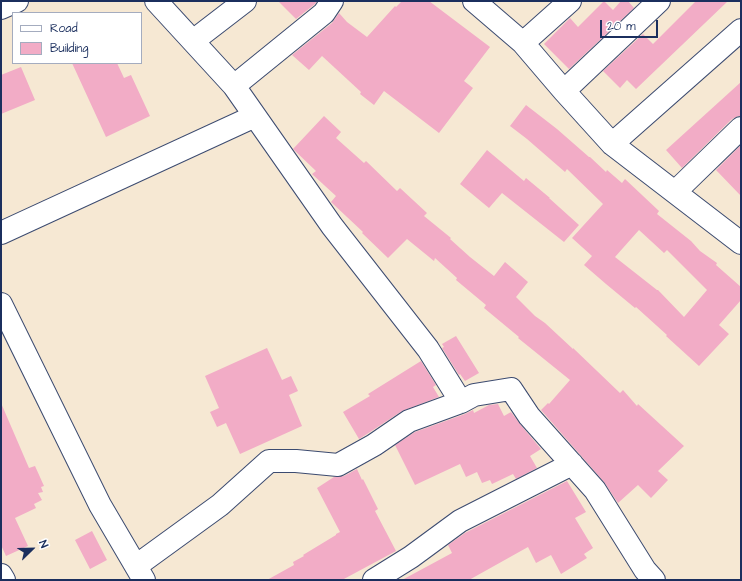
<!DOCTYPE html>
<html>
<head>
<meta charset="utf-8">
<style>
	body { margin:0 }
	#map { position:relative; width:742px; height:581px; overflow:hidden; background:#f6e8d3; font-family:"Architects Daughter",sans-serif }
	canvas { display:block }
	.frame { position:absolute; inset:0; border:2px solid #1b2f5e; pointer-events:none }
	.legend { position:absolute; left:12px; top:12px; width:130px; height:52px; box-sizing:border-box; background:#fff; border:1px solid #a4acbf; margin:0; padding:5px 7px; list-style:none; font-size:12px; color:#1b2f5e }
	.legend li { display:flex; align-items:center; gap:8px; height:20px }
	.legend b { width:20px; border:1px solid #a4acbf }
	.north { position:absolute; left:12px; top:529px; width:40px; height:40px; -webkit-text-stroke:3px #fff; paint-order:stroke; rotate:67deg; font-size:11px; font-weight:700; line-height:16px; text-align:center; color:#1b2f5e }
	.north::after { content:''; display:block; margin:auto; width:14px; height:18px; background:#1b2f5e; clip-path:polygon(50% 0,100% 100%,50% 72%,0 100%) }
	.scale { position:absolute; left:600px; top:20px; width:58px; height:18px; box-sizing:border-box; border:2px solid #1b2f5e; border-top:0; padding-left:5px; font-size:12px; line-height:14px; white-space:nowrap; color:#1b2f5e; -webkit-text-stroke:3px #fff; paint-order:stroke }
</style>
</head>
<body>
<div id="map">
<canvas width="742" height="581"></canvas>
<div class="frame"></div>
<ul class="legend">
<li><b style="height:5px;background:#fff"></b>Road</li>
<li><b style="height:11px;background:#f2acc6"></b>Building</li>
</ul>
<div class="north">N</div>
<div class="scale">20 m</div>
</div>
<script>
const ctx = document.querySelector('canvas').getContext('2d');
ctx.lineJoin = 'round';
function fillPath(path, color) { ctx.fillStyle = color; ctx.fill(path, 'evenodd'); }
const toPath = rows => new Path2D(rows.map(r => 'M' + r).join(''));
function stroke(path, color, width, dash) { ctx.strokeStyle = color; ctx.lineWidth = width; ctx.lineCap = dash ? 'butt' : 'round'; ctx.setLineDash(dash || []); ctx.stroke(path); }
fillPath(toPath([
	[278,1,317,1,315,4,296,19],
	[402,1,429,1,490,47,464,81,473,88,439,133,384,91,374,105,360,94,361,92,322,56,309,70,292,55,332,23,339,13,347,22,367,37,395,6,396,7],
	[604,1,613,10,621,1,628,1,634,8,569,69,544,44,570,18,578,27],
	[696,1,728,1,636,89,627,80,620,88,603,71,643,34,653,44],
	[72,63,117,63,124,78,131,75,150,116,106,137],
	[21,67,35,100,1,114,1,75],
	[741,82,741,116,738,116,732,119,682,168,666,150],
	[526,105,557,129,589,157,590,157,606,172,607,170,622,183,625,179,659,211,657,214,691,241,700,251,717,263,716,265,741,287,741,300,719,325,729,334,699,366,666,336,667,335,636,307,635,308,606,284,584,265,592,256,572,238,603,204,567,169,565,172,527,139,510,126],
	[639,230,664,253,667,250,707,290,684,317,658,290,657,290,615,257],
	[324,116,341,132,336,138,364,163,366,161,397,191,400,188,427,213,424,216,451,238,450,239,470,257,494,276,505,262,528,282,516,297,535,316,545,323,573,349,573,348,620,393,623,390,637,406,638,404,684,446,658,471,668,480,651,498,638,485,618,503,604,482,541,410,548,403,549,404,570,380,518,338,519,337,484,308,486,305,456,280,457,278,435,258,434,261,407,239,388,258,362,233,363,232,331,202,336,196,312,174,316,171,293,149],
	[741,145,741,196,716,170],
	[487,150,524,181,526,178,550,198,549,198,579,225,564,242,502,193,489,208,460,184],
	[456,336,479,373,465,381,460,374,459,375,442,348,444,347,442,344],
	[267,348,282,380,291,376,298,391,289,395,302,426,240,454,226,423,217,427,210,412,219,408,205,376],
	[421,361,436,385,433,387,439,397,402,411,367,434,359,439,343,412,370,396,368,394],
	[1,403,29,468,35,466,44,486,41,487,43,492,38,493,42,500,34,504,36,508,15,518,28,546,6,556,1,545],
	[498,404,504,416,511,412,520,424,541,449,530,456,537,468,516,479,513,474,492,484,490,480,482,483,477,472,466,477,460,464,415,485,395,445,415,432,465,414,473,410,474,413,489,405],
	[357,469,362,480,363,479,378,509,375,511,396,551,342,580,267,580,294,565,293,562,304,556,303,555,336,535,336,534,340,532,317,488,334,477,344,476],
	[567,481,586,512,575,518,593,548,584,554,587,558,561,574,551,555,536,563,528,547,469,580,402,580,452,553,448,545,465,533],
	[92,531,107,560,90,569,75,540]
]), '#f2acc6');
const minor = toPath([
	[156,1,234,86,332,226,428,349,461,402,474,395,511,389,529,416,595,490,645,570,654,580],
	[474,1,523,43,564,91,612,144,741,243],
	[1,8,17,1],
	[193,41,245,1],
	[523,43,570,1],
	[234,86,324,13,332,1],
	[564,91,659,1],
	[612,144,741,30],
	[675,192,741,128],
	[1,233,255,116],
	[1,304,100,505,144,580],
	[136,566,220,505,269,461,296,461,338,465,374,445,409,421,461,402],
	[1,575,4,580],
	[374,580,411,557,460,521,572,464]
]);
stroke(minor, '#3c4b70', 24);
stroke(minor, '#fff', 22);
</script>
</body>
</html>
